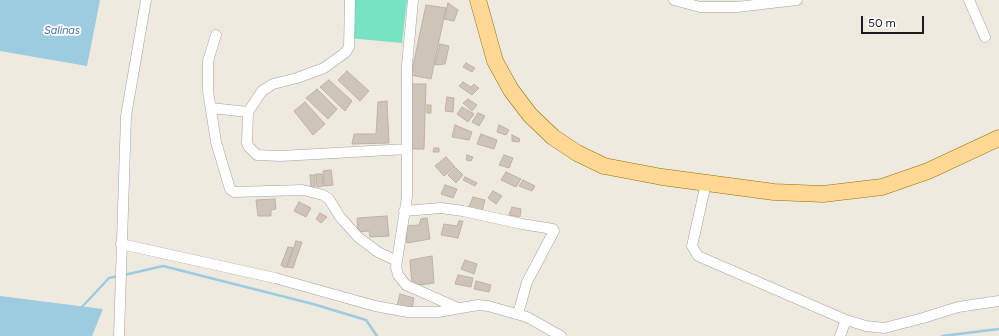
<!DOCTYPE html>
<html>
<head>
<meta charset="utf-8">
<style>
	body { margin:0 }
	#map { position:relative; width:999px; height:336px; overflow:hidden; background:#eeeae0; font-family:Figtree,sans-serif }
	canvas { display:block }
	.scale { position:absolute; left:861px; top:16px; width:63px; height:18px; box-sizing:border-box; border:2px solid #1b1b1b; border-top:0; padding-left:5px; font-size:12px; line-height:14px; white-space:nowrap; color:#1b1b1b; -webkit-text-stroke:3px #fff; paint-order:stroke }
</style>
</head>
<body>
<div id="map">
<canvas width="999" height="336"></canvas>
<div class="scale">50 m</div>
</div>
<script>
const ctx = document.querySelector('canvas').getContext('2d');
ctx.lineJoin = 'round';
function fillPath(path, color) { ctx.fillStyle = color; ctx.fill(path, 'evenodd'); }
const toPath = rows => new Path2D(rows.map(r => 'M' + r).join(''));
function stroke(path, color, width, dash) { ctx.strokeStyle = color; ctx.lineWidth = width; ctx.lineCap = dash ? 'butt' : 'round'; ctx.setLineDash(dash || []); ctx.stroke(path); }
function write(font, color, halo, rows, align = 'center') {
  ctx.font = font + ' Figtree,sans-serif'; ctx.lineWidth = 3.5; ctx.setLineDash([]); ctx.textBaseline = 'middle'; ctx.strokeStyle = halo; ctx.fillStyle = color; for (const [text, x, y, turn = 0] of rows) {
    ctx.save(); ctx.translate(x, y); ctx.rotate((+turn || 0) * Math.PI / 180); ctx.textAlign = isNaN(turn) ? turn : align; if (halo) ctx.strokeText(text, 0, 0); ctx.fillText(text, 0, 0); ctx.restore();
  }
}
fillPath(toPath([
	[353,0,407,0,402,43,349,38]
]), '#77e3c2');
fillPath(toPath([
	[0,0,100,0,87,66,0,51],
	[0,296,103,309,92,336,0,336]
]), '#9dcbdf');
stroke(toPath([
	[124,275,163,266,313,304,366,320,377,336],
	[81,308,109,278,119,276],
	[942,336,999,329]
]), '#9dcbdf', 2.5);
const building = toPath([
	[448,3,458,10,454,21,444,19,448,3],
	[426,5,446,8,431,79,411,75,426,5],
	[440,44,449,46,445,64,435,65,440,44],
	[466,63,475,68,472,72,463,67,466,63],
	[347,71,369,91,360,101,338,80,347,71],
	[329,80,352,101,345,111,320,87,329,80],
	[463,82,471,87,474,84,479,88,472,95,459,86,463,82],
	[411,84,426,84,424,149,407,149,411,84],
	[317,89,337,109,328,119,306,98,317,89],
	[447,97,454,98,453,112,445,111,447,97],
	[468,99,477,105,472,111,463,103,468,99],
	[387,101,389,143,352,144,354,134,376,134,378,102,387,101],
	[305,102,325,124,313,135,294,111,305,102],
	[427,105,431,105,431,113,427,113,427,105],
	[462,107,474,114,468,122,457,114,462,107],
	[478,113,485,116,479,126,472,122,478,113],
	[455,125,472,132,469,140,452,137,455,125],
	[499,125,509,130,506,135,497,132,499,125],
	[481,134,497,140,494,149,477,144,481,134],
	[512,135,520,139,519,142,512,141,512,135],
	[434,148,439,148,439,152,433,152,434,148],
	[467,155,473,157,471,161,466,160,467,155],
	[504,155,513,158,509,168,499,165,504,155],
	[446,157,455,167,444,176,435,166,446,157],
	[456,168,463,175,456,183,448,175,456,168],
	[331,170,333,185,324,186,323,171,331,170],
	[506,172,521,179,516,187,501,180,506,172],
	[316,174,322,174,323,186,317,187,316,174],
	[310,175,315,175,315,188,311,188,310,175],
	[465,177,477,183,475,186,463,180,465,177],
	[523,180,535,186,532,191,519,186,523,180],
	[445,185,457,189,453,198,441,194,445,185],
	[493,191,502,196,496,204,488,198,493,191],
	[473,197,485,200,482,212,468,209,473,197],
	[275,199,276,209,271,210,271,216,258,216,256,200,275,199],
	[299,202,311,208,306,217,294,211,299,202],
	[512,207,521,209,520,217,509,215,512,207],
	[320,213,327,217,321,223,316,219,320,213],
	[387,216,389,236,370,237,369,231,358,232,357,218,387,216],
	[427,218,430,239,407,243,405,226,419,225,421,219,427,218],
	[459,221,463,221,458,238,441,235,444,224,457,226,459,221],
	[296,241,302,242,293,268,287,267,296,241],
	[288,247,293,248,286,268,281,265,288,247],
	[432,256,434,283,412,286,410,260,432,256],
	[465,260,477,264,474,274,461,269,465,260],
	[458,275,473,278,471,287,455,284,458,275],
	[476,281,491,285,489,292,474,289,476,281],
	[400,294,414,298,412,308,397,306,400,294]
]);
fillPath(building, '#cec4b9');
stroke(building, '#c0b1a1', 1);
const street = toPath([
	[350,0,349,47,346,52,324,68,297,78,273,84,262,91,248,112,247,143,249,147,257,155,281,156,407,149],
	[413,0,407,65,407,197,396,267,398,275,406,285,458,308],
	[674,0,700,7,737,7,797,0],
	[969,0,985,37],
	[216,35,208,61,208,91,216,142,230,189,234,192,303,190,323,195,329,199,340,217,358,237,378,252,397,261],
	[211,108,248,112],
	[706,183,692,246,698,256,846,320,866,326,884,328,923,318,958,307,999,301],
	[404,211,441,208,463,211,522,224,553,229,554,231,527,282,518,314],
	[121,244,275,278,375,306,408,312,438,312,478,305,488,306,527,317,561,336],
	[119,336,126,116,146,0],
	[840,336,846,320]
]);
const primary = toPath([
	[478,0,495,61,511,90,530,115,553,137,577,153,604,166,662,177,774,192,823,194,882,187,928,171,999,138]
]);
stroke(street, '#a2a2a2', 11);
stroke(primary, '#936e00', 17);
stroke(street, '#fff', 10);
stroke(primary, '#ffd994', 16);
write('italic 11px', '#4271b0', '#fff', [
	["Salinas",62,31]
]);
</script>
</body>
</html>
